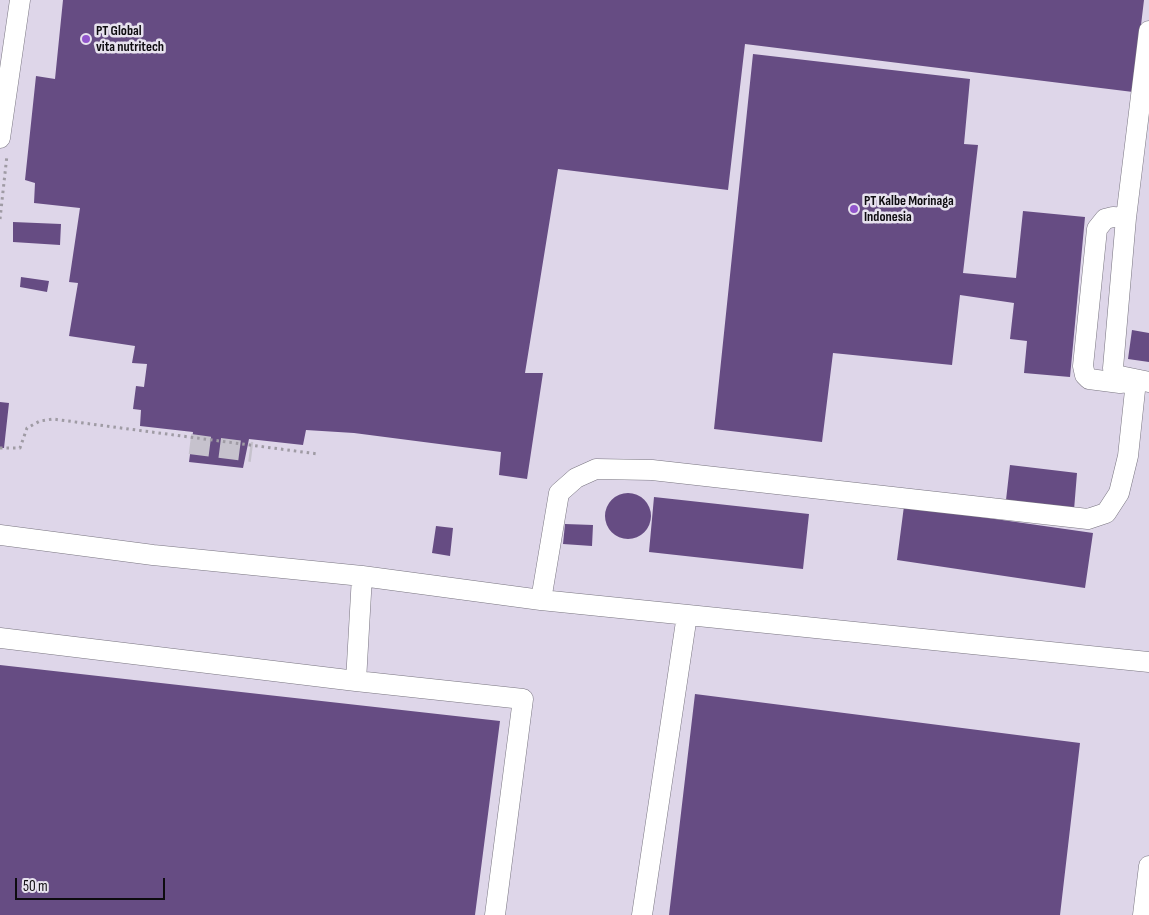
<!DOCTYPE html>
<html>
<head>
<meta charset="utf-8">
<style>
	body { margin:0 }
	#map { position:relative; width:1149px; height:915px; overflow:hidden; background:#e7e2ee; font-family:"Sofia Sans Condensed",sans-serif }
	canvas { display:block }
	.scale { position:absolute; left:15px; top:878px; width:150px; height:22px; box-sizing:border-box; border:2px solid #0e0c10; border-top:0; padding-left:6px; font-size:15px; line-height:18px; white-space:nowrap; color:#0e0c10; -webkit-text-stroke:4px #e7e2ee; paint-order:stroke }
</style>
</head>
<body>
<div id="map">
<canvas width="1149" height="915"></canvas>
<div class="scale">50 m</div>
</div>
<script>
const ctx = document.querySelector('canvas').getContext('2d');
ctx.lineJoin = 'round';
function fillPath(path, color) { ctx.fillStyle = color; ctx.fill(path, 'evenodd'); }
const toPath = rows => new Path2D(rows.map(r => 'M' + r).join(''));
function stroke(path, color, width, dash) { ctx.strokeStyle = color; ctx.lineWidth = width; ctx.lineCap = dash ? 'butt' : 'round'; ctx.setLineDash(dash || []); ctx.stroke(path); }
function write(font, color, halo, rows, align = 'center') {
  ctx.font = font + ' "Sofia Sans Condensed",sans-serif'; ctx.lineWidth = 5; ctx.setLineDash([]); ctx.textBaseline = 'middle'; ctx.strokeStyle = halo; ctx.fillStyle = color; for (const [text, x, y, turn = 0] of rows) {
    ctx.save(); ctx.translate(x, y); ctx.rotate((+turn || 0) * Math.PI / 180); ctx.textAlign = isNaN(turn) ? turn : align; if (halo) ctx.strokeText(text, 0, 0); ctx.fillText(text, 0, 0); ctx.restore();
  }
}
fillPath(toPath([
	[0,0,1149,0,1149,915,0,915]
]), '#ded6e9');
fillPath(toPath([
	[63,0,1144,0,1133,92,745,44,728,190,558,169,525,373,543,373,527,479,499,475,501,452,354,433,306,430,303,445,249,439,243,468,189,462,193,432,140,426,141,410,133,409,136,386,144,387,147,364,132,363,135,346,69,336,78,283,69,282,80,208,34,203,35,183,25,180,36,76,55,79],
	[753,54,970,79,964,144,978,145,963,273,1016,278,1023,211,1085,217,1070,377,1024,373,1027,341,1010,339,1014,303,960,295,952,365,833,353,822,442,714,429],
	[13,222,61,224,60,245,13,242],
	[21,277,49,281,47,292,20,287],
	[1132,330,1149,333,1149,362,1128,359],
	[0,402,9,403,4,448,0,448],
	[1010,465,1077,473,1074,510,1006,500],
	'605 516a23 23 0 1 1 46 0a23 23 0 1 1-46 0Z',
	[654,497,809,514,803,569,649,552],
	[904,506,1093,533,1085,588,897,560],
	[565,524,593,525,592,546,563,544],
	[436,526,453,528,450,556,432,553],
	[0,665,500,721,475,915,0,915],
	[695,694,1080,743,1060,915,669,915]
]), '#664c83');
stroke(toPath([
	[190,444,252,452]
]), '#c6c2cd', 20, [20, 10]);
const minor = toPath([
	[0,138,20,0],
	[1126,218,1113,217,1105,219,1097,229,1083,366,1085,375,1089,379,1120,383,1129,382],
	[1149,382,1115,375,1113,368,1126,218,1149,31],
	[0,535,153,555,362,576,541,600,1149,662],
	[541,600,559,493,576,478,596,469,652,470,1088,519,1106,513,1119,493,1128,456,1136,381],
	[0,638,356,681,523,699,495,915],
	[356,681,362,576],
	[642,915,687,615],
	[1143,915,1149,866]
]);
stroke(minor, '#797580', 21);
stroke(toPath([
	[0,219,7,155],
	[0,448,20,448,27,428,40,421,53,419,318,454]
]), '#9f9ba4', 3, [2.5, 4]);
stroke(minor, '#fff', 20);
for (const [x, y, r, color] of [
	[86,39,5,"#9155cc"],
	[854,209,5,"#9155cc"]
]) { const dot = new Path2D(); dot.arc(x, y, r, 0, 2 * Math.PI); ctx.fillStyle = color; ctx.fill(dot); stroke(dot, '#e7e2ee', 2); }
write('bold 14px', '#0e0c10', '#e7e2ee', [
	["PT Global",96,31],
	["vita nutritech",96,47],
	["PT Kalbe Morinaga",864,201],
	["Indonesia",864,217]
], 'left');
</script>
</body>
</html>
